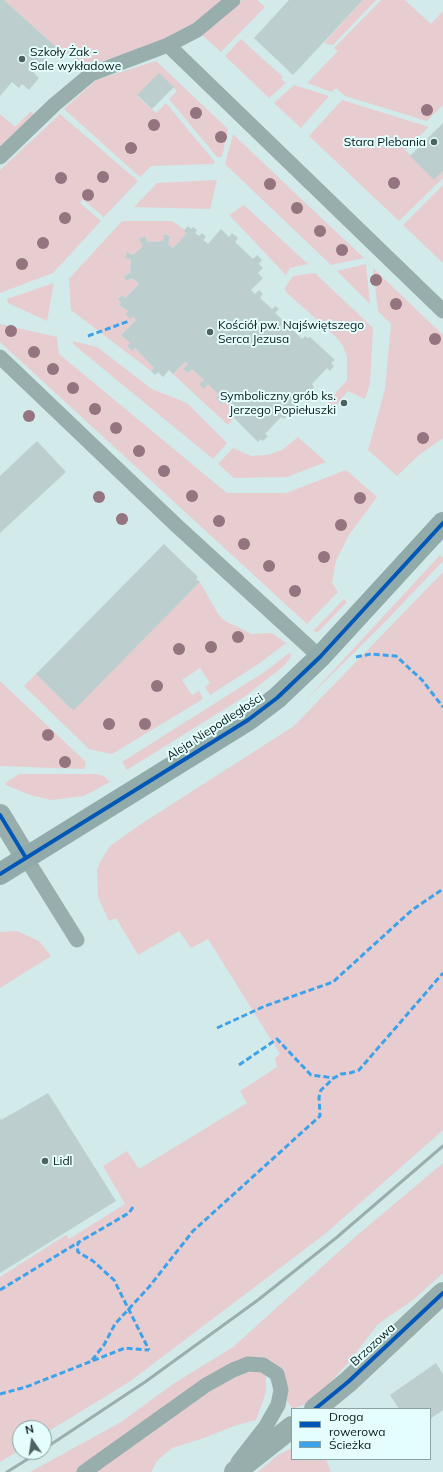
<!DOCTYPE html>
<html>
<head>
<meta charset="utf-8">
<style>
	body { margin:0 }
	#map { position:relative; width:443px; height:1472px; overflow:hidden; background:#d2eae9; font-family:Mulish,sans-serif }
	canvas { display:block }
	.legend { position:absolute; left:291px; top:1408px; width:140px; height:52px; box-sizing:border-box; background:#e3fefd; border:1px solid #8ba2a2; margin:0; padding:5px 7px; list-style:none; font-size:12px; color:#081919 }
	.legend li { display:flex; align-items:center; gap:8px; height:20px }
	.legend b { width:20px; border:1px solid #8ba2a2 }
	.north { position:absolute; left:12px; top:1420px; width:40px; height:40px; box-sizing:border-box; background:#e3fefd; border:1px solid #8ba2a2; border-radius:50%; rotate:347deg; font-size:11px; font-weight:700; line-height:16px; text-align:center; color:#081919 }
	.north::after { content:''; display:block; margin:auto; width:14px; height:18px; background:#4f6262; clip-path:polygon(50% 0,100% 100%,50% 72%,0 100%) }
</style>
</head>
<body>
<div id="map">
<canvas width="443" height="1472"></canvas>
<ul class="legend">
<li><b style="height:5px;background:#0057b8"></b>Droga rowerowa</li>
<li><b style="height:5px;background:#3ca2ea"></b>Ścieżka</li>
</ul>
<div class="north">N</div>
</div>
<script>
const ctx = document.querySelector('canvas').getContext('2d');
ctx.lineJoin = 'round';
function fillPath(path, color) { ctx.fillStyle = color; ctx.fill(path, 'evenodd'); }
const toPath = rows => new Path2D(rows.map(r => 'M' + r).join(''));
function stroke(path, color, width, dash) { ctx.strokeStyle = color; ctx.lineWidth = width; ctx.lineCap = dash ? 'butt' : 'round'; ctx.setLineDash(dash || []); ctx.stroke(path); }
function write(font, color, halo, rows, align = 'center') {
  ctx.font = font + ' Mulish,sans-serif'; ctx.lineWidth = 4; ctx.setLineDash([]); ctx.textBaseline = 'middle'; ctx.strokeStyle = halo; ctx.fillStyle = color; for (const [text, x, y, turn = 0] of rows) {
    ctx.save(); ctx.translate(x, y); ctx.rotate((+turn || 0) * Math.PI / 180); ctx.textAlign = isNaN(turn) ? turn : align; if (halo) ctx.strokeText(text, 0, 0); ctx.fillText(text, 0, 0); ctx.restore();
  }
}
fillPath(toPath([
	[4,0,223,0,178,37,87,66,56,47],
	[243,0,257,0,265,7,221,52,202,35],
	[363,0,376,0,333,45,324,43],
	[381,0,405,0,431,24,443,11,443,105,427,121,345,96,336,88,332,92,307,83,338,51,334,48],
	[241,39,283,77,281,79,286,83,269,98,225,56],
	[156,61,228,129,222,157,217,157,169,99,177,91,159,74,137,96,156,113,166,103,215,162,213,164,151,166,140,177,64,109,96,80],
	[294,85,329,96,301,128,274,103],
	[342,100,429,127,405,150,435,179,443,171,443,178,399,221,309,136],
	[31,111,35,116,0,149,0,114,15,127],
	[60,114,138,181,104,217,82,199,80,203,101,221,53,273,0,293,0,170],
	[233,134,296,194,364,258,331,265,225,164],
	[217,180,210,209,134,207,157,183],
	[443,185,443,263,403,225],
	[244,205,308,264,290,268,286,275,229,215],
	[122,221,172,221,185,230,187,233,173,248,168,244,170,236,165,234,163,241,148,242,145,236,139,239,143,246,133,255,127,253,125,258,131,260,130,273,124,276,126,281,132,278,139,284,125,298,122,295,118,299,121,303,119,305,128,311,125,314,133,316,136,320,121,335,130,343,127,347,132,351,135,348,154,368,151,371,71,310,69,279],
	[366,264,370,304,337,271],
	[373,268,443,335,443,438,419,455,397,476,368,450,385,389,391,324,378,311],
	[315,273,373,328,370,384,365,399,348,391,333,409,326,404,347,380,347,357,343,346,337,338,286,292,285,288,293,276],
	[54,283,47,321,8,303,7,299],
	[0,324,57,337,59,354,227,493,286,493,346,470,377,497,349,535,336,561,332,583,338,592,307,624,0,342],
	[73,341,97,347,152,389,187,403,227,443,213,459,73,344],
	[185,362,188,364,183,369,188,373,192,369,204,380,200,384,208,384,219,395,216,398,221,404,224,401,235,412,233,414,235,416,228,425,173,374],
	[298,437,326,462,287,477,234,478,218,464,233,448,251,456,267,455,282,450],
	[440,555,443,558,443,561,386,621,305,701],
	[443,572,443,1130,325,1234,129,1382,44,1434,44,1428,20,1428,20,1450,0,1462,0,1277,66,1235,69,1239,125,1204,103,1166,127,1151,139,1169,247,1103,240,1091,277,1067,275,1058,280,1054,208,939,191,948,179,931,138,955,116,918,109,921,98,897,97,870,100,862,110,846,141,824,294,726],
	[200,582,218,614,225,621,252,634,272,633,286,643,260,663,210,695,205,687,210,683,200,668,182,680,192,695,199,691,203,699,112,754,89,749,24,686,36,674,69,707,74,709],
	[344,599,347,602,318,632,313,631],
	[289,653,291,654,290,658,284,666,244,697,127,770,122,762,266,671],
	[0,681,86,762,84,769,0,766],
	[19,774,96,774,104,776,110,782,84,796,51,800,30,795,6,785,5,783],
	[17,931,39,941,51,956,0,988,0,932],
	[443,1163,443,1273,413,1300,378,1324,349,1362,314,1400,293,1409,286,1400,284,1370,273,1363,266,1374,266,1392,256,1420,237,1425,201,1439,172,1448,157,1461,151,1472,30,1472,121,1422,173,1384,233,1347,355,1237],
	[292,1448,292,1459,326,1459,331,1472,258,1472,278,1455]
]), '#e7cdd0');
fillPath(toPath([
	[0,0,4,0,56,47,33,72,39,78,29,90,22,84,19,88,12,82,0,96],
	[289,0,363,0,293,75,254,38],
	[159,73,174,87,152,109,137,95],
	[443,123,443,171,434,180,410,156],
	[188,226,191,229,193,227,197,230,195,233,199,236,202,233,206,237,203,240,208,244,221,229,229,237,232,233,238,238,235,242,253,259,257,255,262,260,259,264,263,268,258,273,263,278,251,290,255,294,259,290,263,294,260,298,272,309,275,306,279,309,275,313,287,324,290,320,295,325,291,328,302,339,305,336,308,338,310,337,335,360,331,363,334,366,330,371,327,368,312,384,314,387,284,419,281,417,265,434,268,436,263,441,261,439,258,442,234,418,235,416,233,414,235,412,224,401,221,404,216,398,219,395,208,384,204,389,199,384,204,380,192,369,188,373,183,369,188,364,185,362,173,374,169,370,163,377,158,372,155,375,151,371,154,368,135,348,132,351,127,346,130,343,121,335,136,320,133,316,130,319,125,314,128,311,119,305,121,303,118,299,122,295,125,298,139,284,132,278,126,281,124,276,130,273,131,260,125,258,127,252,133,255,143,246,139,239,145,236,148,242,163,241,164,234,170,236,168,244,173,248,187,233,184,231],
	[37,441,66,472,0,533,0,476],
	[164,544,198,577,196,579,200,582,74,710,69,707,36,674],
	[48,1093,116,1201,0,1273,0,1117,1,1120],
	[436,1363,443,1374,443,1410,430,1419,430,1409,399,1409,390,1395]
]), '#bccfce');
stroke(toPath([
	[168,45,197,30,233,0],
	[0,157,54,105,91,74,168,45,443,311],
	[0,357,176,525,320,657],
	[26,858,77,940],
	[84,1472,206,1385,233,1370,248,1364,263,1365,277,1374,281,1390,278,1405,266,1426,238,1462]
]), '#98aead', 15);
stroke(toPath([
	[0,815,26,858],
	[315,1409,348,1382,443,1293],
	[235,1472,292,1427]
]), '#98aead', 22);
stroke(toPath([
	[0,874,248,720,277,698,320,657,443,523]
]), '#91abaa', 22);
stroke(toPath([
	[44,1449,145,1382,258,1300,336,1238,443,1146],
	[7,1472,39,1452]
]), '#9aaead', 3);
stroke(toPath([
	[88,336,129,321],
	[356,657,371,654,396,656,422,680,443,707],
	[217,1028,265,1006,333,982,412,910,443,889],
	[239,1065,277,1039,311,1075,334,1078,341,1074,350,1073,359,1070,443,973],
	[133,1207,129,1213,79,1242,77,1246,78,1252,93,1261,114,1280,149,1350],
	[0,1290,79,1242],
	[92,1360,104,1345,115,1324,149,1287,193,1231,320,1116,319,1097,321,1090,334,1078],
	[0,1394,26,1387,125,1348,149,1350]
]), '#3ca2ea', 3, [6, 3]);
stroke(toPath([
	[0,815,26,858],
	[0,874,248,720,277,698,320,657,443,523],
	[315,1409,348,1382,443,1293]
]), '#0057b8', 4);
ctx.fillStyle = '#94747e';
for (const [x, y] of [
	[427,110],
	[196,113],
	[154,125],
	[221,137],
	[131,148],
	[103,177],
	[61,178],
	[394,183],
	[270,184],
	[88,195],
	[297,208],
	[65,218],
	[320,231],
	[43,243],
	[342,250],
	[22,264],
	[376,280],
	[396,304],
	[11,331],
	[435,339],
	[34,352],
	[53,369],
	[73,388],
	[95,409],
	[29,416],
	[116,428],
	[423,438],
	[139,451],
	[164,471],
	[192,496],
	[99,497],
	[360,498],
	[122,519],
	[219,521],
	[341,525],
	[244,544],
	[324,557],
	[269,566],
	[295,591],
	[238,637],
	[211,647],
	[179,649],
	[157,686],
	[109,724],
	[145,724],
	[48,735],
	[65,762]
]) { ctx.beginPath(); ctx.arc(x, y, 6, 0, 2 * Math.PI); ctx.fill(); }
for (const [x, y, r, color] of [
	[22,59,4,"#4f6262"],
	[434,142,4,"#4f6262"],
	[210,332,4,"#4f6262"],
	[344,403,4,"#4f6262"],
	[45,1161,4,"#4f6262"]
]) { const dot = new Path2D(); dot.arc(x, y, r, 0, 2 * Math.PI); ctx.fillStyle = color; ctx.fill(dot); stroke(dot, '#e3fefd', 1.5); }
write('12px', '#081919', '#e3fefd', [
	["Szkoły Żak -",30,52],
	["Sale wykładowe",30,66],
	["Stara Plebania",426,142,"right"],
	["Kościół pw. Najświętszego",218,325],
	["Serca Jezusa",218,339],
	["Symboliczny grób ks.",336,396,"right"],
	["Jerzego Popiełuszki",336,410,"right"],
	["Lidl",53,1161]
], 'left');
write('12px', '#081919', '#e3fefd', [
	["Aleja Niepodległości",215,727,-33],
	["Brzozowa",373,1345,-43]
]);
</script>
</body>
</html>
